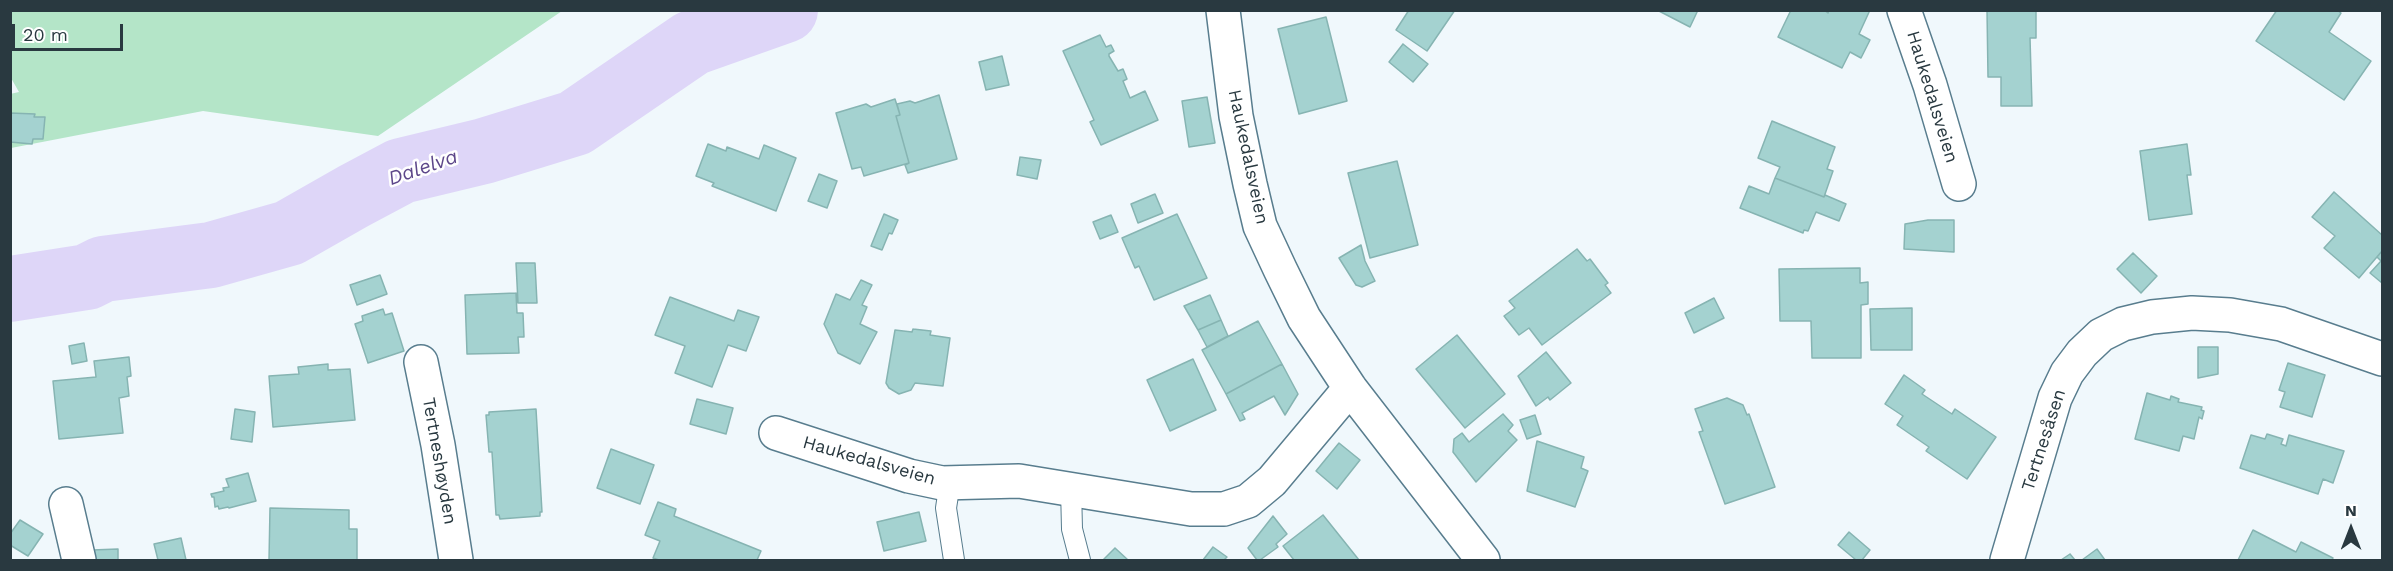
<!DOCTYPE html>
<html>
<head>
<meta charset="utf-8">
<style>
	body { margin:0 }
	#map { position:relative; width:2393px; height:571px; overflow:hidden; background:#f0f8fc; font-family:"Work Sans",sans-serif }
	canvas { display:block }
	.frame { position:absolute; inset:0; border:12px solid #293940; pointer-events:none }
	.north { position:absolute; left:2321px; top:499px; width:60px; height:60px; -webkit-text-stroke:4px #fff; paint-order:stroke; rotate:0deg; font-size:16px; font-weight:700; line-height:24px; text-align:center; color:#293940 }
	.north::after { content:''; display:block; margin:auto; width:21px; height:27px; background:#293940; clip-path:polygon(50% 0,100% 100%,50% 72%,0 100%) }
	.scale { position:absolute; left:12px; top:24px; width:111px; height:27px; box-sizing:border-box; border:3px solid #293940; border-top:0; padding-left:8px; font-size:18px; line-height:21px; white-space:nowrap; color:#293940; -webkit-text-stroke:4px #fff; paint-order:stroke }
</style>
</head>
<body>
<div id="map">
<canvas width="2393" height="571"></canvas>
<div class="frame"></div>
<div class="north">N</div>
<div class="scale">20 m</div>
</div>
<script>
const ctx = document.querySelector('canvas').getContext('2d');
ctx.lineJoin = 'round';
function fillPath(path, color) { ctx.fillStyle = color; ctx.fill(path, 'evenodd'); }
const toPath = rows => new Path2D(rows.map(r => 'M' + r).join(''));
function stroke(path, color, width, dash) { ctx.strokeStyle = color; ctx.lineWidth = width; ctx.lineCap = dash ? 'butt' : 'round'; ctx.setLineDash(dash || []); ctx.stroke(path); }
function write(font, color, halo, rows, align = 'center') {
  ctx.font = font + ' "Work Sans",sans-serif'; ctx.lineWidth = 5; ctx.setLineDash([]); ctx.textBaseline = 'middle'; ctx.strokeStyle = halo; ctx.fillStyle = color; for (const [text, x, y, turn = 0] of rows) {
    ctx.save(); ctx.translate(x, y); ctx.rotate((+turn || 0) * Math.PI / 180); ctx.textAlign = isNaN(turn) ? turn : align; if (halo) ctx.strokeText(text, 0, 0); ctx.fillText(text, 0, 0); ctx.restore();
  }
}
fillPath(toPath([
	[11,11,562,11,378,136,203,111,11,148,10,94,19,92,11,78]
]), '#b4e5c8');
stroke(toPath([
	[10,289,87,277,103,269,211,255,289,233,354,196,401,171,484,151,575,123,692,43,785,10]
]), '#ded6f8', 66);
const building = toPath([
	[1455,10,1427,51,1396,30,1409,10,1455,10],
	[1657,10,1698,10,1690,27,1657,10],
	[1791,10,1824,10,1828,13,1829,10,1870,10,1859,34,1870,40,1861,58,1850,52,1842,68,1778,37,1791,10],
	[1987,10,2036,10,2036,38,2030,38,2032,106,2001,106,2001,77,1988,77,1987,10],
	[2277,10,2337,10,2341,13,2329,32,2371,61,2344,100,2256,41,2277,10],
	[1326,17,1347,101,1299,114,1278,29,1326,17],
	[1100,35,1106,47,1111,45,1114,51,1109,54,1109,56,1118,71,1123,69,1127,79,1123,81,1130,98,1145,91,1158,120,1101,145,1090,122,1094,120,1063,51,1100,35],
	[1403,44,1428,64,1413,82,1389,62,1403,44],
	[1002,56,1009,85,986,90,979,62,1002,56],
	[939,95,957,159,908,173,905,165,909,163,896,116,900,115,897,104,910,101,915,103,939,95],
	[1207,97,1215,143,1189,147,1182,101,1207,97],
	[895,99,900,115,896,116,909,163,864,176,861,167,852,169,836,113,866,104,871,107,895,99],
	[10,113,35,114,34,117,45,117,43,139,33,139,32,144,10,142,10,113],
	[1772,121,1835,147,1827,169,1833,171,1824,197,1775,178,1780,167,1758,158,1772,121],
	[708,144,726,151,727,147,759,159,764,145,796,158,776,211,712,186,714,183,696,176,708,144],
	[2187,144,2191,175,2187,175,2192,214,2149,220,2140,151,2187,144],
	[1020,157,1041,160,1037,179,1017,175,1020,157],
	[1397,161,1418,245,1370,258,1348,173,1397,161],
	[819,174,837,181,827,208,808,201,819,174],
	[1775,178,1824,197,1825,195,1846,204,1839,221,1816,212,1808,231,1804,230,1803,233,1740,208,1749,186,1769,194,1775,178],
	[2334,192,2382,235,2382,251,2359,278,2324,248,2335,236,2312,217,2334,192],
	[1155,194,1163,213,1138,223,1131,204,1155,194],
	[884,214,898,220,892,234,889,233,882,250,871,246,884,214],
	[1177,214,1207,278,1154,300,1139,266,1135,268,1122,238,1177,214],
	[1111,215,1118,232,1100,239,1093,222,1111,215],
	[1928,220,1954,220,1954,252,1904,249,1905,224,1928,220],
	[1361,245,1365,261,1375,281,1362,287,1356,285,1339,258,1361,245],
	[1577,249,1587,261,1590,259,1608,283,1605,285,1611,293,1542,345,1529,328,1519,335,1504,316,1515,308,1509,301,1577,249],
	[2382,251,2382,283,2370,273,2381,261,2377,257,2382,251],
	[2133,253,2157,276,2141,293,2117,269,2133,253],
	[516,263,535,263,537,303,518,303,516,263],
	[1860,268,1860,283,1868,282,1868,304,1861,305,1861,358,1812,358,1811,321,1780,321,1779,269,1860,268],
	[380,275,387,294,357,305,350,285,380,275],
	[861,280,872,285,862,305,867,307,860,324,877,332,860,364,838,353,824,324,836,294,850,300,861,280],
	[516,293,517,313,523,313,524,337,518,337,519,353,467,354,465,295,516,293],
	[1210,295,1221,320,1198,330,1184,306,1210,295],
	[670,297,734,321,738,310,759,317,746,351,728,345,712,387,675,373,685,346,655,335,670,297],
	[1714,298,1724,318,1694,333,1685,313,1714,298],
	[1912,308,1912,350,1871,350,1870,309,1912,308],
	[383,309,385,315,392,313,404,351,368,363,355,324,363,321,362,316,383,309],
	[1221,320,1228,336,1207,347,1198,330,1221,320],
	[1258,321,1282,364,1226,394,1202,350,1258,321],
	[913,329,931,331,930,335,950,338,943,386,915,383,911,390,899,394,889,388,886,383,895,330,912,332,913,329],
	[1457,335,1505,394,1465,428,1416,369,1457,335],
	[84,343,87,361,72,364,69,346,84,343],
	[2198,347,2218,347,2218,374,2198,378,2198,347],
	[1546,352,1571,383,1550,400,1548,397,1536,406,1518,376,1546,352],
	[129,357,131,376,127,377,129,396,119,398,123,433,59,439,53,381,96,377,94,361,129,357],
	[1193,359,1216,410,1170,431,1147,380,1193,359],
	[2288,363,2325,375,2312,417,2280,407,2285,392,2279,390,2288,363],
	[328,364,328,370,350,369,355,420,273,427,269,376,299,374,298,367,328,364],
	[1282,364,1298,394,1285,415,1274,396,1242,413,1245,419,1240,421,1226,394,1282,364],
	[1904,375,1925,390,1922,394,1952,414,1955,409,1996,437,1967,479,1926,451,1929,447,1897,425,1903,416,1885,404,1904,375],
	[2147,393,2170,400,2171,396,2179,399,2178,402,2202,407,2201,410,2204,411,2202,419,2199,417,2194,439,2183,436,2179,451,2135,439,2147,393],
	[1727,398,1743,405,1747,415,1749,414,1775,487,1725,504,1699,432,1703,431,1695,409,1727,398],
	[697,399,733,408,726,434,690,424,697,399],
	[235,409,255,412,252,442,231,439,235,409],
	[536,409,542,512,540,512,540,516,500,519,499,515,496,515,492,452,489,452,486,415,489,415,489,412,536,409],
	[1503,414,1513,425,1508,431,1517,440,1476,482,1453,452,1454,439,1462,433,1469,442,1503,414],
	[1535,415,1541,434,1527,439,1520,420,1535,415],
	[2267,434,2283,439,2281,444,2286,446,2289,435,2344,451,2333,483,2323,479,2318,494,2240,468,2251,435,2265,439,2267,434],
	[1537,441,1584,457,1581,468,1588,471,1575,507,1527,491,1537,441],
	[1339,443,1360,460,1337,489,1316,471,1339,443],
	[611,449,654,465,640,504,597,488,611,449],
	[248,473,256,501,229,508,228,507,219,509,218,506,215,507,214,497,212,497,211,494,224,491,223,488,229,487,226,479,248,473],
	[658,502,676,509,674,516,761,551,757,560,659,560,653,558,660,541,645,535,658,502],
	[270,508,349,510,349,529,357,529,357,560,269,560,270,508],
	[919,512,926,541,884,551,877,522,919,512],
	[1323,515,1359,560,1294,560,1283,546,1323,515],
	[1273,516,1287,534,1276,544,1278,547,1260,560,1257,560,1248,548,1273,516],
	[20,520,43,534,28,556,10,545,10,534,20,520],
	[2253,530,2296,552,2301,542,2333,558,2332,560,2238,560,2253,530],
	[1849,532,1870,550,1862,560,1856,560,1838,545,1849,532],
	[181,538,186,560,158,560,154,544,181,538],
	[1213,547,1227,557,1224,560,1203,560,1213,547],
	[1115,548,1128,560,1103,560,1115,548],
	[118,549,118,560,92,560,92,550,118,549],
	[2097,549,2105,560,2082,560,2097,549],
	[2070,554,2075,560,2061,560,2070,554]
]);
fillPath(building, '#a4d2d0');
stroke(building, '#86b4b2', 1.5);
const lane = toPath([
	[954,482,948,495,946,508,954,560],
	[1071,488,1072,529,1080,560]
]);
const street = toPath([
	[1223,10,1236,116,1250,184,1260,226,1280,269,1304,318,1350,388,1483,560],
	[1904,10,1930,85,1959,184],
	[421,362,438,445,456,560],
	[776,433,909,476,942,483,1019,481,1191,509,1224,509,1248,501,1272,481,1350,388],
	[66,504,79,560],
	[2007,560,2055,398,2067,373,2082,353,2101,335,2123,324,2152,317,2192,313,2230,315,2281,324,2382,359]
]);
stroke(lane, '#587d8e', 22);
stroke(street, '#587d8e', 36);
stroke(lane, '#fff', 20);
stroke(street, '#fff', 33);
write('18px', '#293940', '#fff', [
	["Haukedalsveien",1932,97,73],
	["Haukedalsveien",1248,157,78],
	["Tertnesåsen",2044,440,-72],
	["Tertneshøyden",439,461,80],
	["Haukedalsveien",869,461,16]
]);
write('italic 20px', '#5d478a', '#fff', [
	["Dalelva",423,168,-19]
]);
</script>
</body>
</html>
